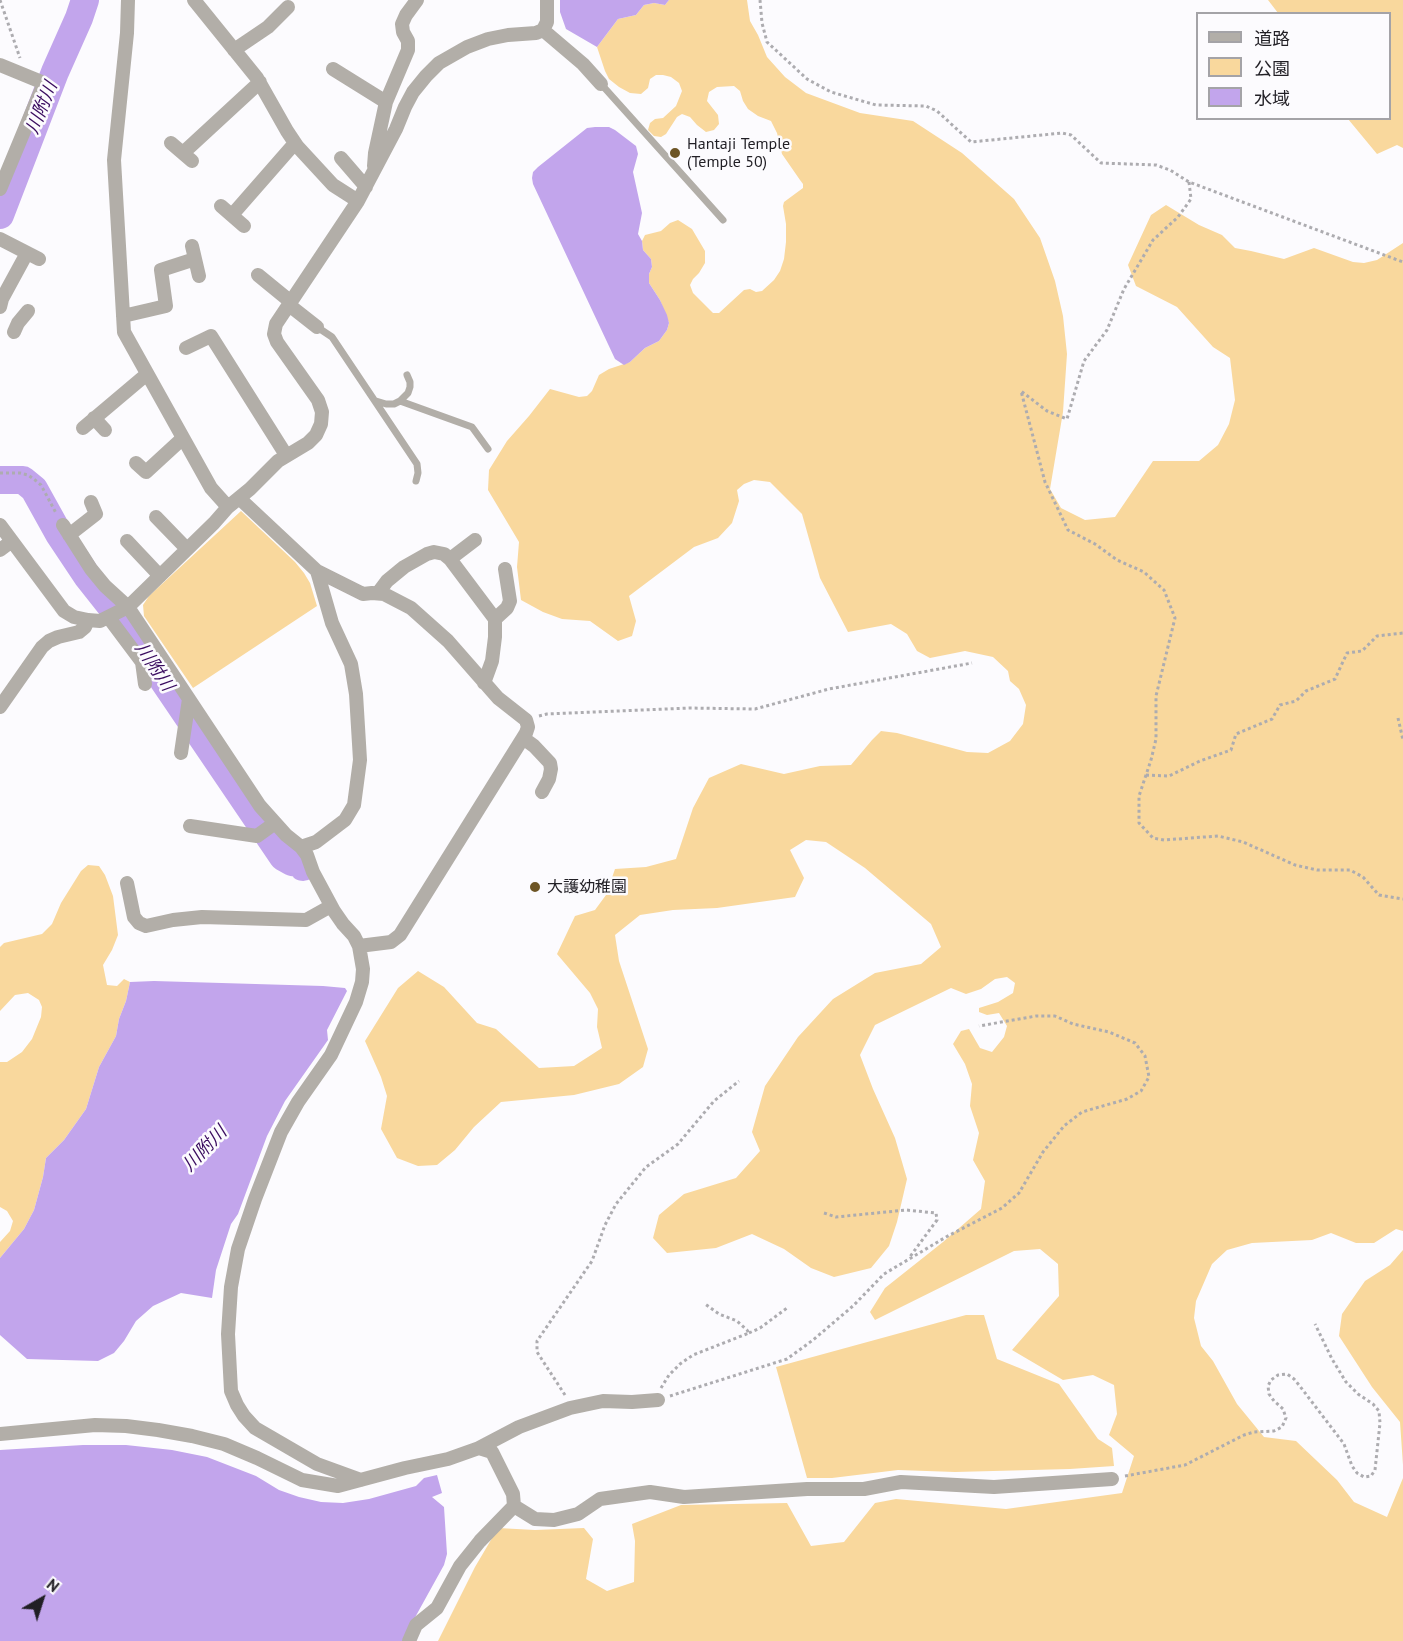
<!DOCTYPE html>
<html>
<head>
<meta charset="utf-8">
<style>
	body { margin:0 }
	#map { position:relative; width:1403px; height:1641px; overflow:hidden; background:#fcfbfe; font-family:"PT Sans","Noto Sans JP",sans-serif }
	canvas { display:block }
	.legend { position:absolute; left:1196px; top:12px; width:195px; height:108px; box-sizing:border-box; background:#fcfbfe; border:2px solid #a4a3a7; margin:0; padding:8px 10px; list-style:none; font-size:18px; color:#211f25 }
	.legend li { display:flex; align-items:center; gap:12px; height:30px }
	.legend b { width:30px; border:2px solid #a4a3a7 }
	.north { position:absolute; left:12px; top:1569px; width:60px; height:60px; -webkit-text-stroke:4px #fcfbfe; paint-order:stroke; rotate:39deg; font-size:16px; font-weight:700; line-height:24px; text-align:center; color:#211f25 }
	.north::after { content:''; display:block; margin:auto; width:21px; height:27px; background:#211f25; clip-path:polygon(50% 0,100% 100%,50% 72%,0 100%) }
</style>
</head>
<body>
<div id="map">
<canvas width="1403" height="1641"></canvas>
<ul class="legend">
<li><b style="height:8px;background:#b2aea8"></b>道路</li>
<li><b style="height:16px;background:#f9d89d"></b>公園</li>
<li><b style="height:16px;background:#c2a5ec"></b>水域</li>
</ul>
<div class="north">N</div>
</div>
<script>
const ctx = document.querySelector('canvas').getContext('2d');
ctx.lineJoin = 'round';
function fillPath(path, color) { ctx.fillStyle = color; ctx.fill(path, 'evenodd'); }
const toPath = rows => new Path2D(rows.map(r => 'M' + r).join(''));
function stroke(path, color, width, dash) { ctx.strokeStyle = color; ctx.lineWidth = width; ctx.lineCap = dash ? 'butt' : 'round'; ctx.setLineDash(dash || []); ctx.stroke(path); }
function write(font, color, halo, rows, align = 'center') {
  ctx.font = font + ' "PT Sans","Noto Sans JP",sans-serif'; ctx.lineWidth = 5; ctx.setLineDash([]); ctx.textBaseline = 'middle'; ctx.strokeStyle = halo; ctx.fillStyle = color; for (const [text, x, y, turn = 0] of rows) {
    ctx.save(); ctx.translate(x, y); ctx.rotate((+turn || 0) * Math.PI / 180); ctx.textAlign = isNaN(turn) ? turn : align; if (halo) ctx.strokeText(text, 0, 0); ctx.fillText(text, 0, 0); ctx.restore();
  }
}
fillPath(toPath([
	[669,0,747,0,750,21,758,35,767,57,785,77,806,93,860,113,913,121,962,153,1014,199,1040,238,1055,281,1063,316,1067,354,1063,412,1050,489,1061,508,1085,520,1115,517,1153,461,1199,461,1218,445,1229,424,1235,400,1230,358,1213,347,1177,307,1136,286,1128,265,1151,215,1166,205,1199,225,1222,235,1235,248,1251,251,1284,259,1314,248,1353,262,1364,263,1377,260,1403,243,1403,1231,1396,1229,1374,1243,1356,1243,1331,1233,1312,1240,1252,1243,1227,1250,1212,1264,1196,1301,1194,1318,1201,1346,1213,1361,1237,1404,1264,1437,1296,1441,1337,1480,1354,1502,1387,1517,1403,1478,1403,1641,438,1641,475,1567,498,1528,535,1530,584,1528,593,1539,586,1579,607,1591,634,1582,635,1541,632,1524,681,1505,787,1503,811,1546,844,1542,875,1503,896,1499,1006,1509,1122,1493,1134,1456,1109,1435,1117,1414,1114,1385,1093,1375,1063,1380,1012,1350,1059,1296,1058,1264,1040,1249,1014,1251,875,1320,870,1312,885,1288,943,1242,981,1209,985,1181,973,1160,979,1133,970,1106,972,1084,965,1064,953,1044,961,1031,969,1029,980,1048,992,1052,1004,1037,1007,1026,999,1013,987,1015,979,1012,979,1008,998,1002,1013,993,1015,983,1007,977,995,979,981,989,966,994,951,988,875,1025,860,1055,873,1089,895,1138,907,1179,897,1222,889,1246,871,1268,834,1277,811,1268,784,1249,752,1234,716,1248,667,1253,653,1238,659,1215,684,1194,736,1178,760,1151,752,1132,765,1086,798,1037,833,999,875,973,921,964,941,947,931,924,865,868,826,842,806,840,790,850,804,878,795,897,717,908,673,910,640,915,615,935,619,961,648,1049,643,1067,619,1084,574,1095,501,1102,474,1127,455,1150,437,1165,418,1166,397,1158,381,1129,387,1096,381,1077,365,1041,398,988,418,971,444,987,477,1023,496,1029,539,1068,574,1066,602,1048,597,1027,598,1009,590,993,557,954,575,916,595,910,606,895,615,869,646,867,676,859,693,808,709,778,741,764,784,774,820,766,851,765,872,740,881,731,897,733,967,752,988,753,1010,741,1023,724,1026,705,1019,689,1010,681,1008,671,993,657,965,651,930,658,917,651,907,634,891,624,848,632,820,578,802,514,770,482,754,480,744,484,737,490,739,501,732,523,718,538,694,547,629,596,636,621,632,636,618,641,590,621,562,619,543,612,521,600,517,567,519,542,488,490,489,470,507,441,529,416,550,389,579,397,587,396,592,391,599,375,609,369,630,362,645,348,659,341,667,330,669,323,660,300,649,283,649,274,652,267,651,259,643,250,642,241,645,235,661,231,670,223,678,220,692,229,705,251,705,263,699,273,693,279,690,285,693,293,713,313,719,313,744,290,750,289,756,292,762,291,774,280,780,271,784,259,786,242,786,224,783,206,784,202,803,188,803,184,800,180,782,154,777,133,771,121,758,116,748,109,743,101,740,91,734,86,717,87,709,92,707,101,718,115,719,124,714,130,706,132,697,125,690,117,682,114,677,117,666,134,661,137,654,136,648,130,650,123,655,119,663,118,676,106,682,91,679,83,671,77,663,75,656,75,650,79,648,88,641,94,630,93,619,87,609,79,605,71,597,47,618,19,636,15,644,5,654,3,665,5],
	[1268,0,1403,0,1403,148,1397,145,1377,154,1348,119,1390,118,1390,14,1278,13],
	[241,511,295,562,304,573,310,583,317,606,193,688,144,616,143,605,149,596],
	[88,865,99,866,105,875,113,896,118,935,112,950,103,965,107,985,117,986,124,979,130,982,126,1001,119,1019,116,1036,99,1067,86,1109,64,1140,46,1158,43,1177,34,1210,24,1229,0,1258,0,1242,10,1231,13,1221,7,1211,0,1207,0,1062,7,1062,22,1052,32,1039,41,1017,42,1007,39,1000,28,993,15,995,0,1011,0,947,4,943,42,934,52,924,61,903,81,871],
	[1403,1250,1403,1465,1400,1422,1372,1387,1339,1336,1342,1314,1365,1281,1390,1265],
	[966,1315,984,1315,997,1359,1059,1384,1098,1439,1112,1448,1114,1466,1070,1469,955,1472,898,1470,832,1478,807,1478,776,1367]
]), '#f9d89d');
fillPath(toPath([
	[560,0,669,0,665,5,654,3,644,5,636,15,618,19,597,47,566,29,560,12],
	[595,127,609,127,615,130,636,146,638,154,633,172,642,213,638,234,642,241,643,250,651,259,652,267,649,274,649,283,660,300,667,315,669,323,667,330,659,341,645,348,630,362,624,365,615,359,533,184,532,178,533,172,538,167,587,128],
	[154,981,323,986,345,988,347,991,327,1030,328,1040,285,1101,267,1136,238,1214,231,1224,216,1270,212,1298,181,1293,153,1306,136,1321,124,1341,114,1353,98,1361,27,1359,0,1335,0,1258,24,1229,34,1210,43,1177,46,1158,64,1140,86,1109,99,1067,116,1036,119,1019,126,1001,130,982],
	[83,1445,126,1445,172,1450,207,1457,256,1476,279,1490,299,1497,321,1502,343,1503,369,1499,416,1486,424,1478,437,1475,442,1493,432,1497,444,1507,447,1554,444,1565,402,1641,0,1641,0,1450]
]), '#c2a5ec');
stroke(toPath([
	[0,215,55,72,79,18,85,0],
	[0,480,23,480,34,489,59,534,87,576,125,624,283,857,292,862,300,863,303,867]
]), '#c2a5ec', 28);
stroke(toPath([
	[0,0,20,58],
	[760,0,762,23,767,42,807,79,831,92,876,105,926,106,937,111,971,142,1062,133,1071,135,1101,163,1156,165,1170,170,1189,182,1403,262],
	[1189,182,1191,199,1178,217,1153,240,1124,289,1107,330,1084,361,1067,419,1047,411,1021,391,1045,482,1068,530,1095,544,1117,560,1144,572,1164,590,1175,618,1156,696,1156,739,1151,760,1139,796,1139,823,1153,838,1164,840,1218,836,1243,842,1295,865,1317,870,1350,870,1363,877,1379,895,1403,899],
	[0,473,20,473,28,475,35,480,41,485,56,513],
	[539,716,547,714,689,708,755,709,829,689,972,663],
	[1398,718,1403,740],
	[1146,775,1169,776,1200,761,1231,750,1236,734,1272,719,1280,705,1296,701,1306,691,1335,679,1347,653,1362,651,1377,636,1403,633],
	[824,1213,836,1217,906,1210,936,1213,937,1220,909,1258],
	[749,1333,760,1328,787,1308],
	[661,1388,669,1375,680,1364,693,1355,749,1333,747,1330,737,1321,719,1314,705,1304],
	[565,1395,537,1352,537,1341,592,1261,605,1225,616,1204,646,1167,678,1144,714,1101,739,1081],
	[670,1396,787,1359,813,1340,853,1306,884,1274,946,1237,1002,1208,1019,1193,1043,1152,1064,1126,1082,1112,1127,1099,1141,1091,1149,1077,1145,1056,1135,1043,1109,1032,1073,1024,1055,1016,1036,1016,979,1026],
	[1125,1476,1185,1465,1244,1435,1254,1432,1274,1431,1282,1427,1286,1418,1283,1409,1274,1401,1269,1394,1268,1386,1271,1380,1278,1375,1287,1374,1294,1379,1299,1385,1344,1444,1352,1466,1357,1473,1364,1477,1371,1476,1375,1470,1380,1423,1379,1411,1373,1404,1358,1394,1346,1382,1332,1359,1315,1324]
]), '#adacb0', 3, [3, 3]);
stroke(toPath([
	[601,84,723,220],
	[317,327,332,337,417,464,418,473,416,481],
	[376,401,386,404,394,404,400,401,408,393,410,387,410,382,407,375],
	[400,401,472,427,488,449]
]), '#b2aea8', 7);
stroke(toPath([
	[128,0,127,33,114,160,124,332,211,488,228,507],
	[194,0,257,78,287,131,297,146,333,185,358,201],
	[543,30,583,64,601,84],
	[234,50,268,27,288,7],
	[0,65,44,83,0,189],
	[333,69,386,102],
	[171,143,192,161],
	[183,153,260,82],
	[341,158,366,187],
	[374,166,375,153,386,102,408,50,408,41,403,32,402,24,406,15,417,0],
	[221,206,244,226],
	[232,215,295,143],
	[0,239,39,259],
	[192,246,199,276],
	[258,275,291,302],
	[289,305,317,327],
	[0,307,2,299,27,253],
	[123,316,166,306,161,270,195,259],
	[14,332,18,323,28,311],
	[186,348,211,336,286,455],
	[94,418,105,430],
	[83,428,147,374],
	[136,463,146,472,183,438],
	[239,498,317,571,363,594,372,593,384,594,411,608,448,641,498,698,526,720,528,727,526,733,400,935,391,942,359,946],
	[156,517,187,549],
	[0,525,64,611,74,617,88,620,100,621,128,607,214,523,228,507,250,489,278,461,308,443,316,435,321,424,322,412,318,400,277,342,274,334,276,324,358,201,396,129,405,107,413,92,426,76,439,63,467,47,488,39,508,35,536,33,543,30,547,22,547,0],
	[63,525,91,569,105,586,128,607,260,806,286,835,301,847,307,855,313,872,334,911,343,924,354,936,359,946,363,969,362,982,356,1002,331,1055,298,1102,281,1132,255,1199,238,1249,231,1287,228,1334,231,1391,237,1405,244,1416,255,1428,317,1464,361,1480],
	[69,535,96,514,91,502],
	[127,541,160,576],
	[0,550,12,541],
	[450,559,475,540],
	[378,593,387,581,404,567,427,554,434,552,444,554,450,559,495,619,495,637,492,661,484,683],
	[109,618,142,662,145,684],
	[495,619,507,608,510,601,505,569],
	[0,707,42,647,49,641,58,637,79,632,85,627,88,620],
	[523,738,534,746,550,763,551,769,549,779,542,792],
	[181,753,189,699],
	[190,826,257,836,275,823],
	[301,847,316,842,345,820,354,805,360,760,356,694,351,664,332,623,317,571],
	[127,883,134,917,139,923,146,926,173,920,202,917,306,920,331,906],
	[0,1434,95,1425,126,1426,158,1430,192,1436,224,1444,257,1458,302,1480,338,1486,405,1468,448,1459,479,1448,492,1452,513,1494,514,1506,480,1541,460,1566,437,1608,416,1625,409,1641],
	[479,1448,519,1427,570,1408,603,1401,632,1402,658,1400],
	[514,1506,535,1519,554,1520,578,1514,600,1499,650,1492,684,1497,807,1489,864,1489,901,1482,994,1487,1112,1479]
]), '#b2aea8', 14);
for (const [x, y, r, color] of [
	[675,153,6,"#6d5525"],
	[535,887,6,"#6d5525"]
]) { const dot = new Path2D(); dot.arc(x, y, r, 0, 2 * Math.PI); ctx.fillStyle = color; ctx.fill(dot); stroke(dot, '#fcfbfe', 2); }
write('16px', '#211f25', '#fcfbfe', [
	["Hantaji Temple",687,144],
	["(Temple 50)",687,162],
	["大護幼稚園",547,887]
], 'left');
write('italic 18px', '#390b5f', '#fcfbfe', [
	["川附川",42,108,-68],
	["川附川",154,667,56],
	["川附川",205,1149,-46]
]);
</script>
</body>
</html>
